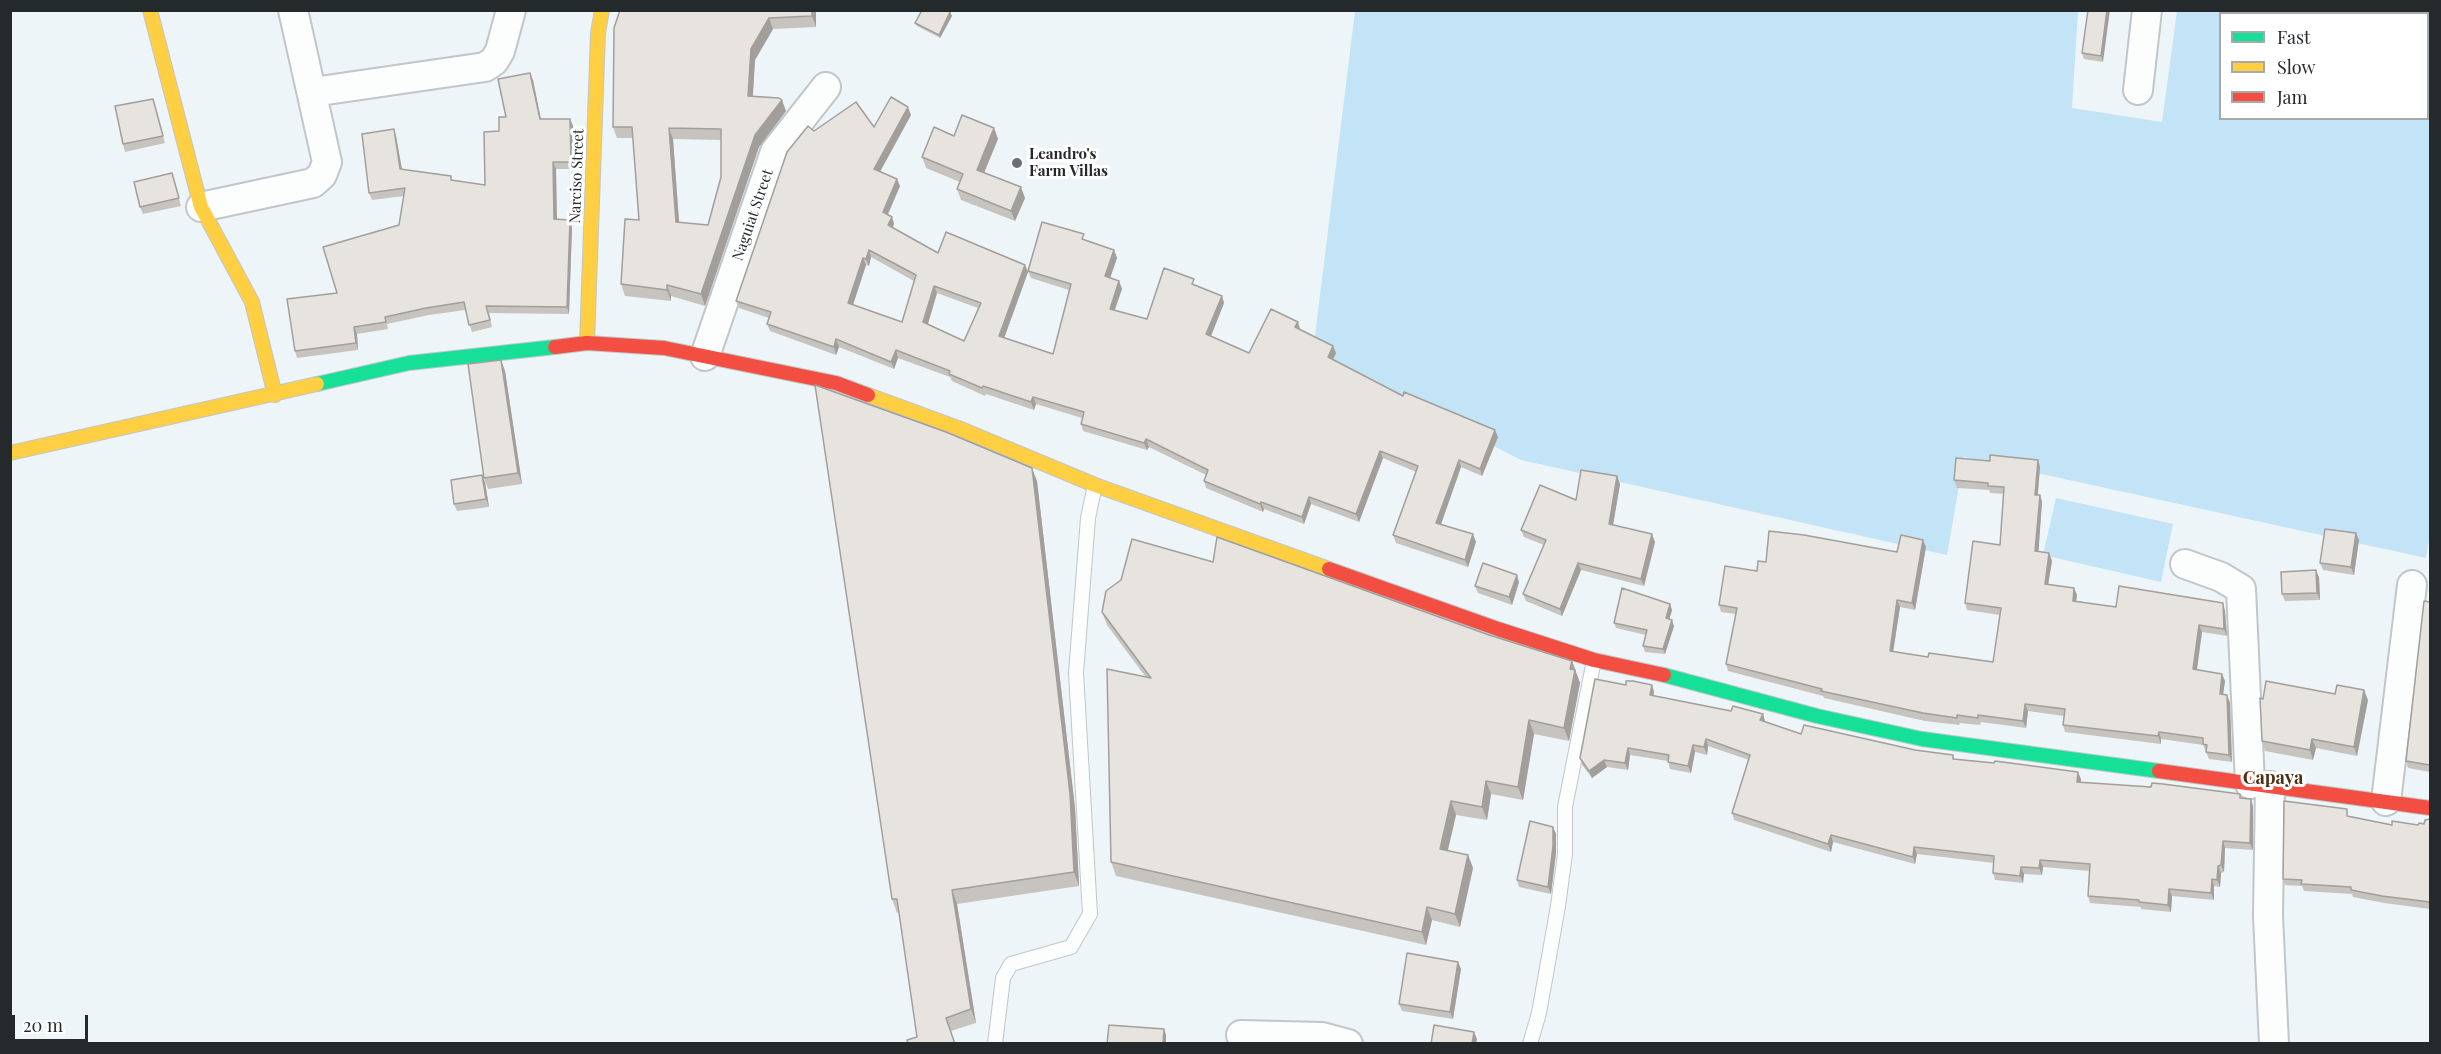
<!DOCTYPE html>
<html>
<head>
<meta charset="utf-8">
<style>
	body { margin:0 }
	#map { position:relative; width:2441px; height:1054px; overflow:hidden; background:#edf5f9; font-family:"Playfair Display",serif }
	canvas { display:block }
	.frame { position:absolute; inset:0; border:12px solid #24292c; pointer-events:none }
	.legend { position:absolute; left:2219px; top:12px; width:210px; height:108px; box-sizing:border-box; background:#fff; border:2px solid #a7a9ab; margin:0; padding:8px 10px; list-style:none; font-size:18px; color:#24292c }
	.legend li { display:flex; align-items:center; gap:12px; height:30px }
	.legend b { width:30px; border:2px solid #a7a9ab }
	.scale { position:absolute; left:12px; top:1015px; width:76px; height:27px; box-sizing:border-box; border:3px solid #24292c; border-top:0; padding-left:8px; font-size:18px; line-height:21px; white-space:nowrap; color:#24292c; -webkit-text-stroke:4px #fff; paint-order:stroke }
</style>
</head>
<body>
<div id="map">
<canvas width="2441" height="1054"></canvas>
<div class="frame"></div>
<ul class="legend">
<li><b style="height:8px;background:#16e098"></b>Fast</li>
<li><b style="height:8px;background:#ffcf43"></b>Slow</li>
<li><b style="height:8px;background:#f24e42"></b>Jam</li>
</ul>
<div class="scale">20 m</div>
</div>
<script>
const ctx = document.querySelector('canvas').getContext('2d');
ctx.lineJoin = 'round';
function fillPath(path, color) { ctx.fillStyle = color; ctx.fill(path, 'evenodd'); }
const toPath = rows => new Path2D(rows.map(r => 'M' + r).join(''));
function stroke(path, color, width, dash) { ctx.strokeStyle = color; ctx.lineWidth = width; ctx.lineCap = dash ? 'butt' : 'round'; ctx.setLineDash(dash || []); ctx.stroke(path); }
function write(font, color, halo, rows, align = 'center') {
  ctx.font = font + ' "Playfair Display",serif'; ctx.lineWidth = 6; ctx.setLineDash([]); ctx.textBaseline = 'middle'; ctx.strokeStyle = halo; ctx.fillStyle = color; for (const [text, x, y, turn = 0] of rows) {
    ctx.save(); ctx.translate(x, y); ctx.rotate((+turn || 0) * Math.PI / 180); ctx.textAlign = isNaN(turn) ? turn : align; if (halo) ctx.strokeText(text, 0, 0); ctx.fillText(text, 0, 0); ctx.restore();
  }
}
fillPath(toPath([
	[2242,10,2254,13,2220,14,2220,118,2428,118,2428,57,2430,58,2430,534,2426,558,1964,457,1947,555,1521,460,1313,352,1355,11,2078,11,2072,108,2162,122,2177,11],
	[2056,498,2173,524,2161,582,2043,555]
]), '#c3e4f6');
const lane = toPath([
	[995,1044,1003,978,1011,964,1071,947,1090,914,1076,673,1088,518,1095,485],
	[1530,1044,1539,1013,1558,906,1565,854,1565,807,1594,660]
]);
const street = toPath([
	[2315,10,2326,14],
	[2420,14,2421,10],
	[2428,41,2430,41],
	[2138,90,2147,10],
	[313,92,485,67,494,61,500,51,511,10],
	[201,207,313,183,322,175,327,162,293,10],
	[705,356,775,152,826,87],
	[2185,564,2221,577,2241,589,2250,784],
	[2270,786,2268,916,2274,1044],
	[2386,801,2412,585],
	[1241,1035,1322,1037,1348,1044]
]);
const fast = toPath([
	[317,384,409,363,555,347],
	[1664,675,1817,716,1922,739,2159,771]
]);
const slow = toPath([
	[150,10,201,207,252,302,275,395],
	[587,343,598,33,602,10],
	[868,395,958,428,1095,485,1329,569],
	[10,453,317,384]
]);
const jam = toPath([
	[555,347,587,343,664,348,836,383,868,395],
	[1329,569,1498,629,1594,660,1664,675],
	[2159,771,2430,808]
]);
stroke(lane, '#c0c6c9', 16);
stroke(street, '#c0c6c9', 32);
stroke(fast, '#c0c6c9', 16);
stroke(slow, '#c0c6c9', 16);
stroke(jam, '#c0c6c9', 16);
stroke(lane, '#fcfefe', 14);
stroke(street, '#fcfefe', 28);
stroke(fast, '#16e098', 14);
stroke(slow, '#ffcf43', 14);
stroke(jam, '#f24e42', 14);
fillPath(toPath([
	[620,10,816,10,816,27,773,29,755,60,753,96,786,111,759,147,705,306,671,296,671,301,625,296,621,284,639,220,633,138,617,138,613,127],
	[673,139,721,140,721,177,708,225,679,223],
	[2088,10,2103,62,2084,59,2082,53],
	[950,12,952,16,940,38,917,26,915,23],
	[533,80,541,119,570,119,573,126,573,169,556,169,557,219,572,227,569,314,489,313,492,327,472,332,465,310,429,315,387,324,388,329,357,334,358,350,297,358,295,351,337,293,399,225,404,196,372,200,369,193,396,136,402,169,451,176,452,180,485,185,499,131,506,117],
	[155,106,165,143,125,152,123,144],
	[911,115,880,172,900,186,888,215,892,217,894,224,893,228,938,253,1025,265,1028,272,1004,338,1053,354,1069,290,1031,278,1028,271,1086,240,1114,250,1117,258,1110,278,1119,281,1122,289,1115,310,1147,319,1196,285,1222,296,1224,303,1211,336,1249,353,1300,330,1336,353,1333,360,1403,396,1498,437,1482,476,1461,467,1441,524,1476,542,1468,567,1396,543,1393,535,1416,472,1383,458,1359,522,1311,504,1304,524,1264,509,1263,512,1206,488,1204,481,1206,475,1149,447,1147,450,1083,431,1081,424,1082,418,1036,404,1034,410,986,394,985,396,952,381,950,377,898,358,894,369,839,347,836,355,770,331,767,324,769,318,739,308,736,301,814,131,874,127],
	[871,257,914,281,902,322,853,305,866,265,869,266],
	[937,293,978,308,964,341,928,324],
	[994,128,998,139,984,173,1025,198,1015,221,961,200,957,189,960,182,926,168,922,157,954,136],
	[172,173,181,206,143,214,140,207],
	[501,360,505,371,522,484,488,489,484,478],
	[2038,460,2040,467,2038,495,2040,495,2042,502,2038,552,2049,553,2052,561,2048,585,2074,588,2077,595,2076,601,2116,607,2223,603,2225,611,2227,636,2202,632,2196,670,2225,681,2223,695,2227,695,2230,703,2232,762,2209,759,2203,745,2161,739,2161,744,2065,732,2063,725,2064,716,2028,711,2026,728,1981,722,1980,725,1960,723,1959,725,1925,721,1824,698,1823,696,1728,671,1726,664,1736,614,1721,612,1719,605,1766,562,1897,552,1926,547,1915,610,1900,607,1893,652,1928,657,1993,662,2000,615,1967,610,1965,603,2000,545,2004,494,1990,493,1989,490,1957,488,1954,480,1990,461],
	[1037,481,1075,808,1079,886,957,904,976,1023,951,1031,899,912,897,913,892,899],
	[485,482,489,507,457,511,454,504],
	[1620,484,1613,525,1655,542,1644,586,1581,570,1562,616,1526,601,1523,594,1544,545,1524,537,1521,530,1576,500],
	[2356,533,2359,540,2354,575,2323,570,2320,563],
	[1213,562,1489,635,1572,661,1580,683,1569,741,1534,734,1523,800,1491,794,1487,820,1456,815,1448,850,1468,855,1473,868,1460,927,1432,920,1426,945,1116,876,1111,862,1145,676,1107,625,1102,612],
	[2319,577,2320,600,2285,601,2282,594],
	[1519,582,1512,605,1478,593,1475,586],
	[2430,602,2430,786,2429,782,2430,772,2408,768,2406,761],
	[1670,604,1672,610,1669,619,1674,626,1665,654,1645,652,1643,646,1646,635,1616,628,1614,623],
	[1626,685,1652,685,1654,692,1653,696,1731,711,1763,714,1765,722,1801,734,1953,755,1954,759,2081,779,2080,782,2240,794,2241,798,2253,806,2253,850,2225,848,2224,872,2221,873,2220,887,2214,886,2214,900,2172,896,2171,912,2141,909,2141,907,2090,903,2088,896,2089,871,2043,867,2042,875,2024,874,2023,883,1995,880,1993,873,1994,863,1917,854,1915,864,1833,842,1831,852,1734,820,1732,813,1749,760,1708,746,1707,755,1695,752,1691,773,1670,769,1668,761,1630,755,1628,770,1607,767,1592,778,1582,765,1580,758],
	[2335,694,2368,700,2357,756,2316,748,2313,760,2265,751,2262,741,2263,699],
	[2350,816,2392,825,2418,825,2424,824,2430,819,2430,909,2384,903,2353,897,2352,894,2304,891,2302,886,2285,885,2283,879],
	[1553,827,1556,834,1556,853,1551,894,1519,887,1517,880],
	[1458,962,1461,969,1453,1019,1402,1011,1399,1004]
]), '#c7c3bf');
fillPath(toPath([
	[812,10,816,10,816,27,812,16],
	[2107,10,2110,10,2103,62,2101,56],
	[950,12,952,16,940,38,939,35],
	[769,18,773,29,755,60,752,107,748,96,751,49],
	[530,73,533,80,542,126,540,119],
	[782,100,786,111,759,147,705,306,701,294,755,135],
	[908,107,911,115,877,177,874,169],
	[570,119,573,126,573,169,571,162],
	[669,128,673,139,680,234,676,222],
	[994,128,998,139,981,180,977,170],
	[394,129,396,136,403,176,400,169],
	[553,162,556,169,557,226,554,219],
	[897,179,900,186,885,220,883,212],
	[1021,187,1025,198,1015,221,1011,211],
	[892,217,894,224,890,233,888,225],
	[570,220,572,227,569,314,567,307],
	[869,250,871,257,869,266,866,259],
	[1114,250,1117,258,1108,284,1105,276],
	[863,258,866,265,851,311,848,303],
	[1025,265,1028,272,1002,344,999,336],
	[1119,281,1122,289,1112,317,1110,309],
	[667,285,671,296,671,301,667,290],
	[934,286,937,293,926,330,923,322],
	[1222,296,1224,303,1209,341,1206,334],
	[1298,322,1300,329,1295,327],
	[354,327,357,334,358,350,356,343],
	[836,339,839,347,836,355,834,347],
	[1333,346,1336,353,1330,365,1328,357],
	[896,350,898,358,894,369,891,362],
	[501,360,505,371,522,484,518,473],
	[1033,397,1036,404,1034,410,1031,402],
	[1495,430,1498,437,1482,476,1480,469],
	[1146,439,1149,447,1147,450,1144,443],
	[1380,451,1383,458,1359,522,1356,514],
	[1459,460,1461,467,1439,530,1436,523],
	[2038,460,2040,467,2037,502,2035,495],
	[1032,468,1037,481,1075,808,1079,886,1074,872],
	[482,475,485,482,489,507,486,499],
	[1617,476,1620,484,1612,531,1609,524],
	[2040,495,2042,502,2038,559,2035,551],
	[1309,497,1311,504,1304,524,1302,517],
	[1261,502,1264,509,1263,512,1260,504],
	[2356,533,2359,540,2354,575,2351,567],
	[1473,534,1476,542,1468,567,1465,560],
	[1652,534,1655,542,1644,586,1641,579],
	[1923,540,1926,547,1915,610,1912,603],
	[2049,553,2052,561,2047,591,2045,584],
	[1578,563,1581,570,1562,616,1560,609],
	[2316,570,2319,577,2320,600,2317,593],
	[1517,575,1519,582,1512,605,1509,597],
	[2074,588,2077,595,2075,608,2073,601],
	[1897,600,1900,607,1892,659,1890,651],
	[2223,603,2225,611,2227,636,2224,629],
	[1670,604,1672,610,1668,624,1666,618],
	[1672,620,1674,626,1665,654,1663,649],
	[2199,625,2202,632,2196,677,2193,669],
	[1572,661,1580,683,1569,741,1564,728],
	[2222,674,2225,681,2222,702,2220,694],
	[1652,685,1654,692,1652,702,1650,695],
	[2364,690,2368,700,2357,756,2354,747],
	[2227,695,2230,703,2232,762,2229,755],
	[2025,704,2028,711,2026,728,2023,721],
	[1763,714,1765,721,1763,727,1760,720],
	[1529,720,1534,734,1523,800,1518,787],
	[2159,732,2161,739,2161,744,2158,736],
	[1706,739,1708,746,1707,755,1704,747],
	[2312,739,2316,748,2313,760,2310,750],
	[1693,745,1695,752,1691,773,1688,766],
	[1628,748,1630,755,1628,770,1625,763],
	[1604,760,1607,767,1592,778,1589,771],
	[2078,772,2081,779,2080,789,2077,782],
	[1486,781,1491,794,1487,820,1482,807],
	[2251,799,2253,806,2253,850,2250,843],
	[1451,801,1456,815,1445,862,1440,849],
	[1553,827,1556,834,1556,853,1551,894,1548,887],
	[1831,835,1833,842,1831,852,1828,844],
	[2223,841,2225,848,2224,872,2221,865],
	[1914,847,1917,854,1915,864,1913,857],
	[1468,855,1473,868,1460,927,1455,914],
	[2040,860,2043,867,2042,875,2039,868],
	[2218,866,2221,873,2220,887,2217,880],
	[2021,867,2024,874,2023,883,2020,876],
	[2212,879,2214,886,2214,900,2211,893],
	[2169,889,2172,896,2171,912,2168,905],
	[952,890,957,904,976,1023,971,1009],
	[1427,907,1432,920,1426,945,1422,932],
	[1458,962,1461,969,1453,1019,1450,1012],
	[1164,1029,1166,1035,1166,1044,1163,1044],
	[1474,1032,1477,1039,1476,1044,1472,1044]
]), '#a29f9b');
const building = toPath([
	[620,10,812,10,812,16,769,18,751,49,748,96,779,98,782,100,755,135,701,294,667,285,667,290,621,284,625,219,639,220,632,127,613,127,614,28,620,10],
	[669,128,721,129,721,177,708,225,676,222,669,128],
	[922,10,947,10,950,12,939,35,915,23,922,10],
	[2088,10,2107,10,2101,56,2082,53,2088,10],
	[530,73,540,119,570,119,571,162,553,162,554,219,570,220,567,307,486,306,490,320,469,325,464,302,426,308,385,317,386,322,354,327,356,343,295,351,287,299,337,293,323,247,399,225,405,188,369,193,362,134,394,129,400,169,451,176,451,180,485,185,484,132,499,131,499,117,506,117,498,79,530,73],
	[891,97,908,107,874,169,897,179,883,212,892,217,888,225,938,253,946,232,1025,265,999,336,1053,354,1071,284,1028,271,1042,222,1084,234,1082,239,1114,250,1105,276,1119,281,1110,309,1147,319,1164,268,1194,279,1192,284,1222,296,1206,334,1249,353,1271,309,1298,322,1295,327,1333,346,1328,357,1403,396,1404,392,1495,430,1480,469,1459,460,1436,523,1473,534,1465,560,1393,535,1418,466,1380,451,1356,514,1309,497,1302,517,1261,502,1260,504,1204,481,1208,470,1146,439,1144,443,1081,424,1084,412,1033,397,1031,402,983,386,982,388,949,374,950,371,896,350,891,362,836,339,834,347,767,324,771,312,736,301,787,152,808,126,814,131,856,102,874,127,891,97],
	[869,250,916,275,902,322,848,303,863,258,866,259,869,250],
	[934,286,981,303,964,341,923,322,934,286],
	[153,99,163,136,123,144,115,106,153,99],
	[962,115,994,128,977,170,1021,187,1011,211,957,189,963,174,922,157,934,127,954,136,962,115],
	[172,173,179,198,140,207,134,182,172,173],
	[501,360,518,473,484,478,468,364,501,360],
	[815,385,946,432,1032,468,1070,794,1074,872,952,890,971,1009,946,1018,955,1044,908,1044,907,1040,917,1037,897,899,892,899,815,385],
	[1990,455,2038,460,2035,495,2040,495,2035,551,2049,553,2045,584,2074,588,2073,601,2116,607,2119,586,2223,603,2224,629,2199,625,2193,669,2222,674,2220,694,2227,695,2229,755,2206,752,2207,745,2203,744,2203,738,2159,732,2158,736,2063,725,2065,709,2025,704,2023,721,1978,715,1978,718,1957,715,1957,718,1923,713,1821,691,1822,689,1726,664,1737,608,1719,605,1725,566,1757,571,1758,561,1766,562,1769,531,1804,535,1897,552,1901,535,1923,540,1912,603,1897,600,1890,651,1928,657,1929,653,1993,662,2001,608,1965,603,1973,541,2000,545,2004,487,1988,486,1988,483,1954,480,1956,458,1990,461,1990,455],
	[1581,470,1617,476,1609,524,1652,534,1641,579,1578,563,1560,609,1523,594,1546,540,1521,530,1540,485,1576,500,1581,470],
	[482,475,486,499,454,504,451,480,482,475],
	[2325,529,2356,533,2351,567,2320,563,2325,529],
	[1217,537,1489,635,1572,661,1570,669,1575,670,1564,728,1529,720,1518,787,1486,781,1482,807,1451,801,1440,849,1468,855,1455,914,1427,907,1422,932,1111,862,1107,669,1151,678,1102,612,1106,591,1121,580,1132,539,1213,562,1217,537],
	[1483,563,1517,575,1509,597,1475,586,1483,563],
	[2316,570,2317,593,2282,594,2281,572,2316,570],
	[1622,588,1670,604,1666,618,1672,620,1663,649,1643,646,1647,630,1614,623,1622,588],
	[2424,601,2430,602,2430,765,2406,761,2424,601],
	[1595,679,1626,685,1626,681,1633,681,1652,685,1650,695,1731,711,1733,706,1763,714,1760,720,1801,734,1804,725,1915,750,1953,755,1953,759,1994,763,1995,761,2078,772,2077,782,2151,787,2152,783,2163,784,2240,794,2240,798,2251,799,2250,843,2223,841,2221,865,2218,866,2217,880,2212,879,2211,893,2169,889,2168,905,2139,902,2139,900,2088,896,2090,864,2040,860,2039,868,2021,867,2020,876,1993,873,1994,856,1914,847,1913,857,1831,835,1828,844,1732,813,1750,755,1706,739,1704,747,1693,745,1688,766,1668,762,1669,755,1628,748,1625,763,1604,760,1589,771,1580,758,1595,679],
	[2266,681,2335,694,2337,685,2364,690,2354,747,2312,739,2310,750,2262,741,2260,698,2263,699,2266,681],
	[2284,801,2347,809,2347,816,2392,825,2392,821,2418,825,2419,823,2424,824,2425,820,2430,819,2430,902,2382,896,2351,890,2351,887,2301,884,2302,880,2283,879,2284,801],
	[1530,821,1553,827,1553,846,1548,887,1517,880,1530,821],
	[1407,953,1458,962,1450,1012,1399,1004,1407,953],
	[1109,1025,1164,1029,1163,1044,1107,1044,1109,1025],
	[1434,1025,1474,1032,1472,1044,1431,1044,1434,1025]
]);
fillPath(building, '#e7e3de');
stroke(building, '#a29f9b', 1.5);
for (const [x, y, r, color] of [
	[1017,163,6,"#6a7074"]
]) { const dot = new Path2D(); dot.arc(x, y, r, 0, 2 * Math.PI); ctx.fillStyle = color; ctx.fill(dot); stroke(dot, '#fff', 2); }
write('bold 15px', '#24292c', '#fff', [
	["Leandro's",1029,154],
	["Farm Villas",1029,171]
], 'left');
write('15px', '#24292c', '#fff', [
	["Narciso Street",577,176,-88],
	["Naguiat Street",753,215,-71]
]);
write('bold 18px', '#4d2f12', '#fff', [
	["Capaya",2273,778]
]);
</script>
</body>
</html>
